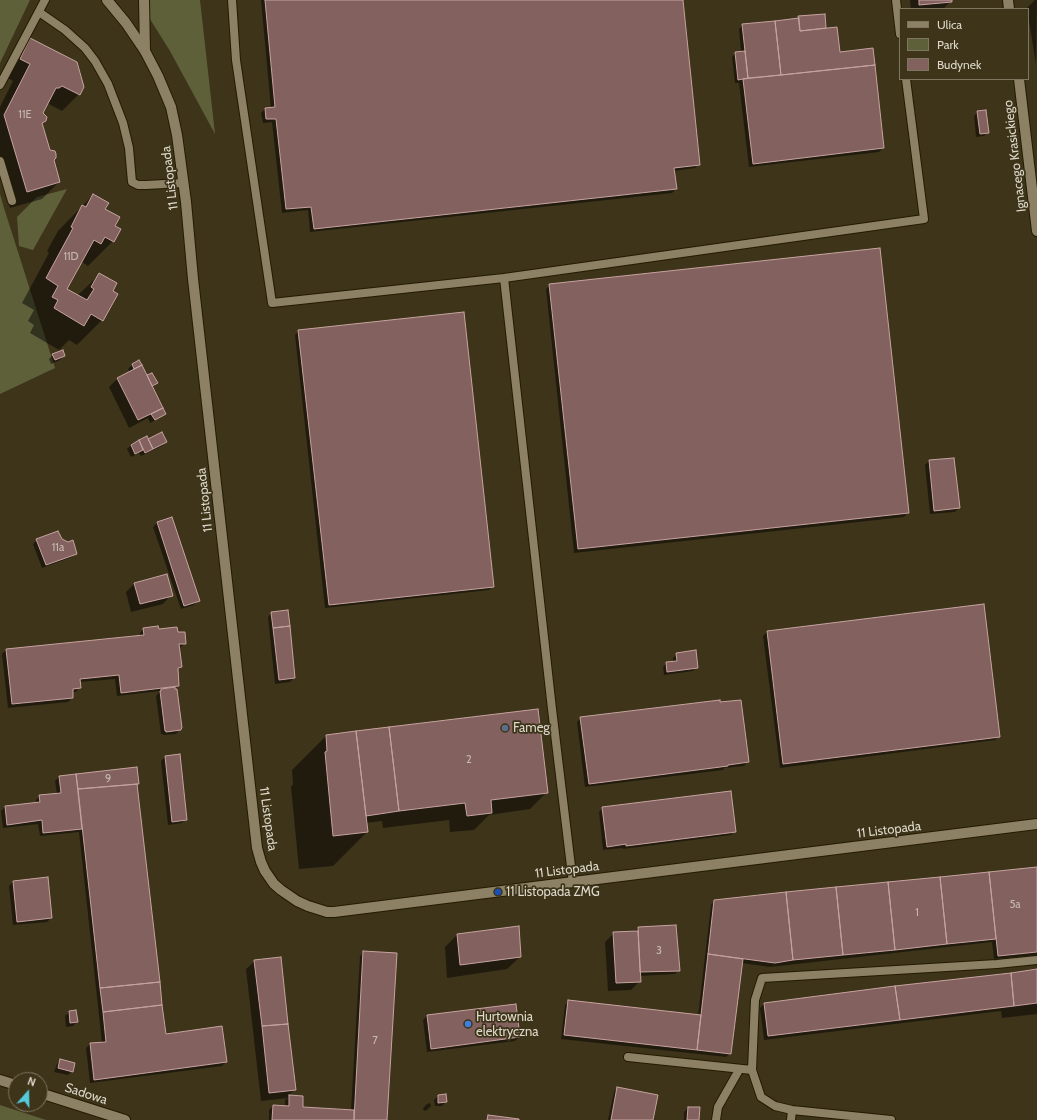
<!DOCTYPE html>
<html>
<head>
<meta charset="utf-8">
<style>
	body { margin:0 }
	#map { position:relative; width:1037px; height:1120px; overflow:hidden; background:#3d341a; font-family:Cabin,sans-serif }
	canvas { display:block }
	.legend { position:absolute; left:899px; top:8px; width:130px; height:72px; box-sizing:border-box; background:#3d341a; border:1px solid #7d7660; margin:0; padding:5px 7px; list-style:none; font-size:12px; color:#ddd8c9 }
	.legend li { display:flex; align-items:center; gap:8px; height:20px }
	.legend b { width:20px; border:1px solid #7d7660 }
	.north { position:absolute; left:8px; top:1072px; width:40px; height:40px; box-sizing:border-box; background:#3d341a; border:1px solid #7d7660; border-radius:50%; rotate:20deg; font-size:11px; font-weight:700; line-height:16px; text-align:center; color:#ddd8c9 }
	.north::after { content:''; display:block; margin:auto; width:14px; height:18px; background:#53cbdb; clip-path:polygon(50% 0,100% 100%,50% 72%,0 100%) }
</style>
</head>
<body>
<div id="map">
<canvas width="1037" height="1120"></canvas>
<ul class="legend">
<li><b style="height:5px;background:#8c8164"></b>Ulica</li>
<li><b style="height:11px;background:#5e603a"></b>Park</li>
<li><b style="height:11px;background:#82615e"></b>Budynek</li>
</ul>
<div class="north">N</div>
</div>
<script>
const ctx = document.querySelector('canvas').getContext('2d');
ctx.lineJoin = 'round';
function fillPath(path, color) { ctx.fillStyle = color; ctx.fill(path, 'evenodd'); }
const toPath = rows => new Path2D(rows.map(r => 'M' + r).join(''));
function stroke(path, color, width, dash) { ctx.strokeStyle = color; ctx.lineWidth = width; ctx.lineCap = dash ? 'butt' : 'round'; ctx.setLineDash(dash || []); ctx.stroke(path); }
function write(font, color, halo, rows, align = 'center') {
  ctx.font = font + ' Cabin,sans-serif'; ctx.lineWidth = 3.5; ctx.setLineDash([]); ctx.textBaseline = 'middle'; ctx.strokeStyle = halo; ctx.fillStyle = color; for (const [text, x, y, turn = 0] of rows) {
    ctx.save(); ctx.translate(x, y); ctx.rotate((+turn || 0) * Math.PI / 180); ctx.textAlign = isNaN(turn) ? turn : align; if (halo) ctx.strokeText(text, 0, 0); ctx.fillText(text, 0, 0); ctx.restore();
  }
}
fillPath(toPath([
	[0,0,30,0,0,63],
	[138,0,200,0,215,134,170,51],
	[67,189,33,250,19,246,17,217,37,197],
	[0,194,4,208,55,368,0,394],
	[0,1105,46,1120,0,1120]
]), '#5e603a');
fillPath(toPath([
	[261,0,682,0,699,164,695,168,674,171,676,189,672,193,310,232,308,210,282,213,272,122,263,123,261,113,265,109,271,109],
	[910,0,951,0,951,1,943,9,911,9],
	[1035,0,1037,0,1036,64,1028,15,1028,9,1027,8],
	[799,17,825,28,824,30,839,53,883,148,879,152,749,167,739,83,735,83,732,57,736,53,741,52,739,29,743,25,797,19],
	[31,39,79,94,62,111,47,103,42,113,45,120,41,124,59,182,42,199,10,208,0,174,0,107,13,81,4,76,14,56],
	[978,112,988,132,984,136,976,137,974,116],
	[93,195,104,209,114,226,113,241,88,266,82,262,78,266,65,289,77,296,100,274,102,320,77,345,69,340,59,350,30,333,34,325,28,321,34,310,22,303,49,253,47,251,58,231],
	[550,285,908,513,904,517,574,553,546,289],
	[299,331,493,586,489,590,325,608,295,335],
	[53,355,64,356,60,360,51,364,49,359],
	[139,362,146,377,152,374,156,383,152,388,165,414,161,417,150,423,148,418,129,428,109,387,117,379,130,372,128,369,132,365],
	[147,437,148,440,166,442,162,446,141,456,139,453,131,457,127,449,131,445],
	[953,459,959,508,955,512,930,514,925,465,929,461],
	[171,518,198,601,194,605,181,609,153,527,157,523],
	[37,540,61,540,67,544,76,553,72,557,42,568,33,544],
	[134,584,171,595,163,604,131,612,126,592],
	[272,613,294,678,290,682,275,684,268,617],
	[144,629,177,633,185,643,181,647,179,648,181,667,177,670,178,686,176,688,181,728,176,734,163,735,163,734,161,734,156,696,160,691,117,696,115,679,79,682,79,688,76,692,72,692,72,698,68,702,8,708,2,654,6,650,140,637,140,633],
	[767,632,999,736,995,740,780,768,763,636],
	[677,654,697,667,693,671,664,675,663,667,667,663,673,662,673,658],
	[537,710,547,792,530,809,489,815,474,830,450,832,449,820,383,828,382,821,366,823,367,832,333,866,299,869,291,787,293,784,292,770,326,736],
	[581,718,747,762,744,766,724,768,723,770,585,787,577,722],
	[179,755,186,819,182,823,168,825,161,761,165,757],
	[136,768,136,785,165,1035,226,1062,222,1066,90,1083,86,1048,90,1044,102,1043,79,832,40,836,38,824,3,828,1,811,5,807,36,803,36,800,40,796,57,794,55,781,59,777],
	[603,808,735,831,731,835,623,849,622,848,603,850,599,812],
	[1037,868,1037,955,994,959,992,942,770,967,742,963,730,1053,726,1057,561,1039,565,1005,569,1001,698,1016,711,905,715,900],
	[13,882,51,918,47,922,13,925,9,886],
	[638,928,679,970,675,974,639,976,640,981,631,990,608,991,605,942,614,933,635,931],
	[457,935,520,957,507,969,447,978,445,947],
	[364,952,386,1120,269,1120,269,1110,273,1106,285,1106,285,1100,288,1098,261,1101,246,969,255,961,294,1090,288,1096,302,1097,301,1107,351,1110,360,956],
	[1037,970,1037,1014,1002,1018,1001,1011,764,1040,760,1008,764,1004],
	[75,1011,77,1022,73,1026,66,1027,65,1016,69,1012],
	[427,1016,519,1037,515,1041,427,1052,423,1020],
	[61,1060,72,1071,68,1075,54,1072,57,1064],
	[618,1088,652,1120,608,1120,614,1092],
	[438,1096,446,1102,442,1106,435,1106,434,1100],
	[430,1103,431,1106,427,1110,424,1111,423,1108,427,1104],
	[688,1108,698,1120,684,1120,684,1112]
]), '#0007');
const building = toPath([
	[265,0,683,0,700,165,674,168,677,189,314,229,311,207,286,209,276,119,266,119,265,108,275,107,265,0],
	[919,0,952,0,952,2,919,5,919,0],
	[825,14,826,28,800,31,798,16,825,14],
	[799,18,800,31,837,27,840,52,873,48,875,65,781,75,775,21,799,18],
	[775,21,781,75,748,78,742,24,775,21],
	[30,38,77,62,84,87,80,95,62,86,59,88,56,88,43,113,47,117,46,121,42,123,50,150,55,151,56,154,56,158,54,160,60,182,27,192,4,115,30,64,20,59,30,38],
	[745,51,748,78,738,80,735,52,745,51],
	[875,65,884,148,753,164,743,79,875,65],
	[986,110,989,133,980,134,977,111,986,110],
	[93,194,109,203,105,209,120,217,115,226,121,229,114,242,105,237,101,244,94,240,67,289,87,300,94,289,91,287,99,273,117,283,113,291,118,294,103,321,91,314,84,326,54,308,58,300,52,297,58,286,46,278,73,228,71,227,82,205,86,207,93,194],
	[880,248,909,513,578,549,549,284,880,248],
	[464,312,494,587,329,605,298,330,464,312],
	[63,350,65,356,55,360,52,354,63,350],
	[139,360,142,365,134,369,132,364,139,360],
	[142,365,163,408,138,420,117,378,142,365],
	[152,373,158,383,152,386,147,375,152,373],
	[163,408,166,414,155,420,151,414,163,408],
	[162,432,167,442,153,449,148,439,162,432],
	[147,436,153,449,145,453,139,440,147,436],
	[139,440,143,450,135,454,131,445,139,440],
	[954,458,960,508,934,511,929,460,954,458],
	[172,517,200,601,184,606,157,522,172,517],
	[58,531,62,539,68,542,73,540,77,554,46,565,36,539,58,531],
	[167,574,173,596,140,604,134,583,167,574],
	[984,604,1000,737,783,764,767,631,984,604],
	[288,610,290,626,273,628,271,612,288,610],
	[158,626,159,629,177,627,178,632,185,632,186,644,179,644,182,667,178,668,179,686,121,693,119,675,80,679,81,688,73,689,73,698,12,704,6,649,144,635,143,628,158,626],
	[290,626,295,678,279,680,273,628,290,626],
	[696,650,698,668,667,672,666,662,677,661,676,653,696,650],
	[175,687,175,689,177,689,182,728,181,729,181,730,166,732,166,731,165,731,160,691,161,691,161,689,175,687],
	[720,700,720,702,741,700,749,762,728,765,728,766,589,784,580,717,720,700],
	[538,709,548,793,491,800,492,813,467,816,465,803,399,811,389,727,538,709],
	[389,727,399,811,366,816,356,731,389,727],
	[356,731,368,832,333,836,325,752,327,751,326,735,356,731],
	[180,754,187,820,172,822,165,756,180,754],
	[137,767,139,784,78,789,76,774,137,767],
	[76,774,82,829,43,833,42,820,7,825,5,806,40,802,39,795,61,793,59,776,76,774],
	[137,784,160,982,100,988,78,789,137,784],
	[731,791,736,832,626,846,626,844,607,847,602,807,731,791],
	[1037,867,1037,952,998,956,989,872,1037,867],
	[989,872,996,939,947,944,940,877,989,872],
	[48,877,52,918,17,922,13,881,48,877],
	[940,877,947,944,895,950,888,882,940,877],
	[888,882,895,950,843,955,836,887,888,882],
	[836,887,843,955,793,960,786,892,836,887],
	[786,892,793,960,775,963,708,954,714,900,786,892],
	[676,925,680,971,640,972,638,927,676,925],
	[519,926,521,957,460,965,457,934,519,926],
	[638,931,641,982,616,983,613,932,638,931],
	[363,951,397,953,387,1120,354,1120,363,951],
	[708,954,743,959,731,1054,697,1050,708,954],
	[281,957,288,1024,262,1026,254,960,281,957],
	[1037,969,1037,1003,1014,1006,1011,973,1037,969],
	[1011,973,1014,1006,900,1020,895,986,1011,973],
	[160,982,162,1005,103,1012,100,988,160,982],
	[895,986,900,1020,768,1036,764,1003,895,986],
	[568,1000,701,1015,697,1050,564,1035,568,1000],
	[516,1004,520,1037,431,1049,427,1015,516,1004],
	[162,1005,166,1034,222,1026,227,1062,94,1080,90,1043,106,1042,103,1012,162,1005],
	[76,1010,78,1022,70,1023,69,1011,76,1010],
	[288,1024,296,1090,269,1093,262,1026,288,1024],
	[60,1059,75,1063,73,1072,58,1068,60,1059],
	[617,1087,658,1095,653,1120,611,1120,617,1087],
	[446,1094,447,1102,438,1103,438,1095,446,1094],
	[289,1095,303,1096,303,1107,354,1110,354,1120,272,1120,273,1105,289,1106,289,1095],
	[688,1107,700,1107,699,1120,687,1120,688,1107],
	[488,1115,519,1119,519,1120,487,1120,488,1115]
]);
fillPath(building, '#82615e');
stroke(building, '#c7a3a0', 1);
const service = toPath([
	[232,0,236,60,272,303,504,278,552,709,573,883],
	[896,0,900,34],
	[39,12,65,30,85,48,95,61,108,84,123,123,129,148,132,182,138,185,146,185,183,183],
	[0,85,45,0],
	[0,161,12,201],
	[504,278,924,219,906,79],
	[628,1057,752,1070],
	[716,1120,718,1107,739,1070],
	[791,1120,792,1110],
	[891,1120,792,1110,775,1106,761,1097,752,1070,755,1000,762,978,997,964,1037,960]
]);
const minor = toPath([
	[144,0,145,51],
	[0,1080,16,1085],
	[40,1093,125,1120]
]);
const tertiary = toPath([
	[107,0,126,23,145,51,158,76,171,107,177,135,186,202,193,279,257,848,261,862,265,871,274,884,281,890,297,901,308,906,327,912,334,912,1037,824],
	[1008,0,1009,9],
	[1019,79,1037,231]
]);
stroke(service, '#241b02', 10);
stroke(minor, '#241b02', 12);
stroke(tertiary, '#241b02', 12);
stroke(service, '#8c8164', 8);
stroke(minor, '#8c8164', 10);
stroke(tertiary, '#8c8164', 10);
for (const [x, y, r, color] of [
	[505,728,4,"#5c6f8a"],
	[498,892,4,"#1a4fb4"],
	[468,1024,4,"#3f7fe0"]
]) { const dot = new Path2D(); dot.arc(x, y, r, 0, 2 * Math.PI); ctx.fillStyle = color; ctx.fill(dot); stroke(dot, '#3d341a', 1.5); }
write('11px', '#c6baae', null, [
	["11E",25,115],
	["11D",71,257],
	["11a",58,548],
	["2",469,760],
	["9",108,779],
	["5a",1015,905],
	["1",917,913],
	["3",659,951],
	["7",375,1041]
]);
write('13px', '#ddd8c9', '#3d341a', [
	["Ignacego Krasickiego",1015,156,-97],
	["11 Listopada",170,178,-97],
	["11 Listopada",205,500,-96],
	["11 Listopada",268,819,82],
	["11 Listopada",889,830,-7],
	["11 Listopada",567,870,-7],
	["Sadowa",86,1094,18]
]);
write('13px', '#ddd8c9', '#3d341a', [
	["Fameg",513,728],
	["11 Listopada ZMG",506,892],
	["Hurtownia",476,1017],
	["elektryczna",476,1032]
], 'left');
</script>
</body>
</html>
